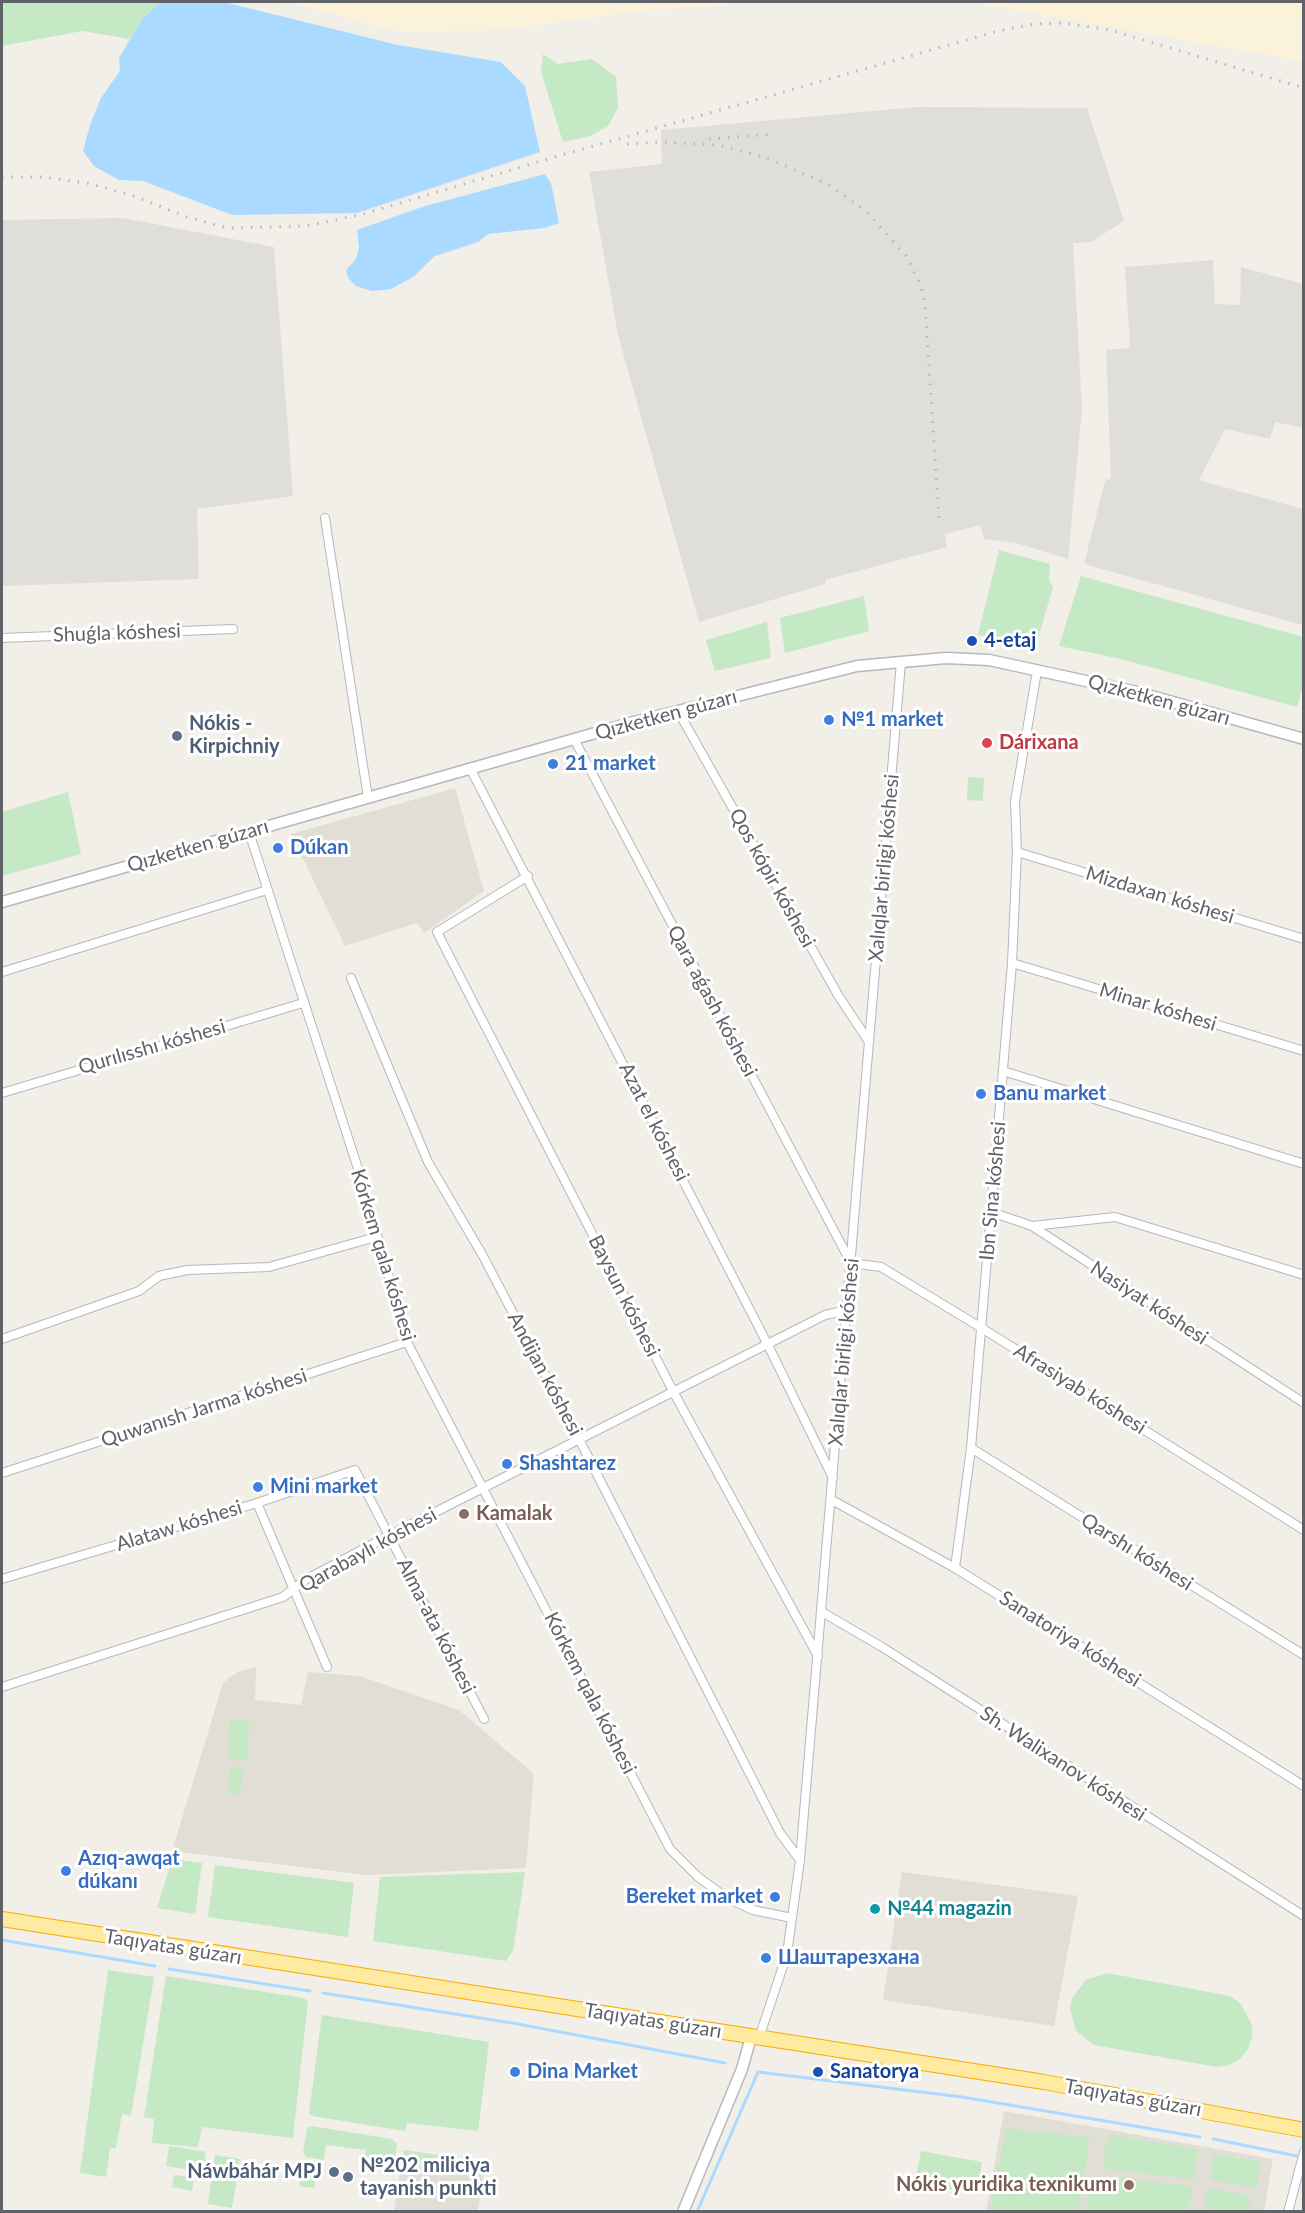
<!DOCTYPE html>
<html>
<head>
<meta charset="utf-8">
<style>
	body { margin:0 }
	#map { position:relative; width:1305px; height:2213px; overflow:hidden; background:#f1efe8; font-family:Lato,sans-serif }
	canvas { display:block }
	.frame { position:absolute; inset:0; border:3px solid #5f6368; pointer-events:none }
</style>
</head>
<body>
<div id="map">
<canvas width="1305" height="2213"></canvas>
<div class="frame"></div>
</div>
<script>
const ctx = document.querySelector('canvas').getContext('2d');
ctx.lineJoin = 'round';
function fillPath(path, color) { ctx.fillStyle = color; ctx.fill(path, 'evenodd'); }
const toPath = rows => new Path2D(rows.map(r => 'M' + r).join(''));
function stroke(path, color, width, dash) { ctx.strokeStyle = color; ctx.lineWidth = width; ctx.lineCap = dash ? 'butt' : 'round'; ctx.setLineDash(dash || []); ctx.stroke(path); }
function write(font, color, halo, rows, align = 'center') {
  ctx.font = font + ' Lato,sans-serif'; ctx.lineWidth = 6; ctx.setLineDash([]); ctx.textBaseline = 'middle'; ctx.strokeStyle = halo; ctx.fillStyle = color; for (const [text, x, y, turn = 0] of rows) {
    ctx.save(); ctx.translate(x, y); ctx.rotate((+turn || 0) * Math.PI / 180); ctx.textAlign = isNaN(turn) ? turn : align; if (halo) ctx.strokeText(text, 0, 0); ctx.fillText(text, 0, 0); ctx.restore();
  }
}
fillPath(toPath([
	[918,107,1087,108,1124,221,1091,242,1073,243,1082,409,1068,559,1016,543,984,539,980,525,945,534,947,547,825,580,825,584,699,622,618,335,589,172,662,164,661,130],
	[123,218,274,247,293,496,197,509,199,579,2,586,2,220],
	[1213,260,1215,304,1240,305,1241,267,1303,284,1303,428,1275,422,1270,439,1225,429,1199,480,1303,509,1303,625,1084,564,1105,481,1111,478,1106,350,1130,348,1125,267]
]), '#e0deda');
fillPath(toPath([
	[455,788,484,891,424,933,417,923,345,946,291,834],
	[256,1667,255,1700,301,1705,308,1672,359,1676,459,1710,534,1774,526,1868,366,1875,172,1851,223,1683,237,1672],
	[902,1872,1078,1896,1054,2026,883,2000],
	[1004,2111,1273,2159,1264,2211,986,2212],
	[402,2160,484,2172,478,2211,394,2211]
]), '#e1ded6');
fillPath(toPath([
	[2,2,160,2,142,19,130,39,82,31,2,46],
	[543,54,558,64,592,59,616,77,618,108,608,126,590,136,563,142,541,72],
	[999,550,1050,564,1049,580,1053,587,1036,645,978,635],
	[1081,576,1303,637,1303,686,1297,707,1121,659,1059,646],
	[864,596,869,631,785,653,780,618],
	[767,622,771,658,715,671,706,640],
	[968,777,984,778,983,801,967,800],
	[68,792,81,854,2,876,2,812],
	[230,1720,249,1721,248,1760,229,1759],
	[231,1767,243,1768,240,1794,228,1793],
	[172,1859,202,1863,195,1914,157,1908],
	[215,1865,354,1883,348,1937,208,1917],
	[525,1872,513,1951,506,1961,373,1941,380,1877],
	[108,1970,154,1977,131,2116,122,2114,116,2148,110,2148,106,2177,80,2173],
	[1107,1973,1230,1996,1240,2003,1252,2025,1252,2037,1248,2049,1240,2059,1229,2065,1217,2067,1094,2045,1076,2031,1070,2009,1072,1998,1086,1980],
	[166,1976,303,1998,308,2001,293,2138,202,2127,198,2147,152,2143,154,2119,144,2117],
	[322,2015,489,2042,478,2131,407,2123,405,2131,312,2116,309,2113],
	[311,2126,392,2139,397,2144,393,2172,364,2168,366,2150,326,2145,324,2160,307,2157,303,2153,307,2128],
	[1006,2128,1090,2138,1079,2211,994,2211,995,2208,991,2207],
	[1110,2135,1198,2149,1194,2179,1105,2169,1103,2155],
	[169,2146,206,2152,203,2172,166,2166],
	[404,2150,438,2155,437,2165,402,2160],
	[921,2151,982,2162,977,2194,915,2184],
	[1214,2154,1261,2162,1257,2188,1210,2180],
	[215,2155,240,2159,232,2208,208,2204],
	[446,2156,480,2161,479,2171,445,2166],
	[306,2166,317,2169,314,2188,299,2186,302,2167],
	[174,2175,194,2178,192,2191,172,2187],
	[1093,2177,1193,2186,1188,2211,1086,2211],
	[1208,2188,1245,2195,1250,2203,1248,2211,1204,2211]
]), '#c5e8c5');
fillPath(toPath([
	[290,2,759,2,648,10,497,30,400,32],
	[970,2,1303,2,1303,61]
]), '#fbf3d9');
fillPath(toPath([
	[160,2,224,2,398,45,501,62,525,86,540,152,357,213,232,215,143,181,119,180,94,166,83,151,90,125,101,98,120,71,119,58,142,19],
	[545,174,551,183,559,223,544,228,488,234,478,242,435,256,413,277,391,289,372,291,356,286,348,278,346,270,356,259,359,248,357,230,425,206]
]), '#aadaff');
stroke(toPath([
	[2,1940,155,1966],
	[169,1969,310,1991],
	[323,1993,518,2024,725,2063],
	[1213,2139,1297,2156],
	[697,2212,758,2072,962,2097,1200,2137]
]), '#aadaff', 3);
const minor = toPath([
	[325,518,368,798],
	[2,638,233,629],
	[678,711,838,995,869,1042],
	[574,739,851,1263,881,1267,980,1327,1304,1530],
	[470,768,768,1345,833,1478],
	[249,832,362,1181,407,1342,670,1849,698,1877,727,1898,753,1910,792,1918],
	[1017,852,1304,939],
	[528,876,437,932,674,1393,818,1656],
	[1012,963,1304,1051],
	[2,972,267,890],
	[351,978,428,1162,483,1256,580,1441,780,1833,800,1860],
	[1003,1071,1304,1164],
	[2,1093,303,1003],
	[991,1212,1032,1226,1304,1403],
	[1032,1226,1115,1217,1304,1275],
	[2,1339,139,1291,159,1276,187,1270,269,1267,376,1237],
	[971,1448,1304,1655],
	[2,1473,407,1342],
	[832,1500,955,1568,1304,1786],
	[257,1503,327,1667],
	[955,1568,971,1448,1012,963,1017,852,1015,801,1037,671],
	[2,1579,257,1503,355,1470,484,1719],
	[822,1612,882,1647,1304,1916],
	[2,1687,283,1597,305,1580,390,1535,825,1315,847,1310],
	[759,2038,787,1954,800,1860,901,662],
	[1288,2212,1304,2152]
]);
const tertiary = toPath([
	[2,902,634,722,857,666,946,658,989,660,1137,692,1304,739],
	[683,2212,742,2069,751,2037]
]);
const trunk = toPath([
	[2,1919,1044,2082,1304,2130]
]);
stroke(minor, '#b5b8bc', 10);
stroke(tertiary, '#b5b8bc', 13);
stroke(trunk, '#f9ab00', 16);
stroke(minor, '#fff', 8);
stroke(tertiary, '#fff', 10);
stroke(trunk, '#feeaa1', 14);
stroke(toPath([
	[709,139,775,134],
	[627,144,662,142,718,145,767,158,827,184,866,211,906,256,921,286,925,307,939,518],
	[2,177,43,177,87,183,131,195,187,217,228,228,307,226,363,214,555,157,998,31,1034,24,1063,23,1110,30,1304,88]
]), '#b6b7b8', 3, [1.5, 8]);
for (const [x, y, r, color] of [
	[972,641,6,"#1a4fb4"],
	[829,720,6,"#3f7fe0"],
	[177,736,6,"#5c6f8a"],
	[987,743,6,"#e0444e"],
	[553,764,6,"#3f7fe0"],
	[278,848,6,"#3f7fe0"],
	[981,1094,6,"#3f7fe0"],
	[507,1464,6,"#3f7fe0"],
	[258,1487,6,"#3f7fe0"],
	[464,1514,6,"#8d6e63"],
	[66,1871,6,"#3f7fe0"],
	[775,1897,6,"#3f7fe0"],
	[875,1909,6,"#0f9aa8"],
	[766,1958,6,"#3f7fe0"],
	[515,2072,6,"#3f7fe0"],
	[818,2072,6,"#1a4fb4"],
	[334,2172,6,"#5c6f8a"],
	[348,2177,6,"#5c6f8a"],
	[1129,2185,6,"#8d6e63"]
]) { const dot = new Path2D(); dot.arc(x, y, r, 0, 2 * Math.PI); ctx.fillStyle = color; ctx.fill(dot); stroke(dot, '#fff', 2); }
write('20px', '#5f6368', '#fff', [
	["Shuǵla kóshesi",117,633,-2],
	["Qızketken gúzarı",1159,700,15],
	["Qızketken gúzarı",666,715,-15],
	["Qızketken gúzarı",198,846,-16],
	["Xalıqlar birligi kóshesi",884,868,-85],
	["Qos kópir kóshesi",772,878,61],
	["Mizdaxan kóshesi",1160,895,17],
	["Qara aǵash kóshesi",712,1001,62],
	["Minar kóshesi",1158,1007,17],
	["Qurılısshı kóshesi",152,1047,-16],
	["Azat el kóshesi",654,1122,63],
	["Ibn Sina kóshesi",993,1191,-85],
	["Kórkem qala kóshesi",383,1255,73],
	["Baysun kóshesi",624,1296,63],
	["Nasiyat kóshesi",1149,1303,33],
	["Xalıqlar birligi kóshesi",844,1352,-85],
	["Andijan kóshesi",545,1374,62],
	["Afrasiyab kóshesi",1080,1389,32],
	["Quwanısh Jarma kóshesi",204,1408,-18],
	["Alataw kóshesi",179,1526,-17],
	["Qarabaylı kóshesi",368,1550,-29],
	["Qarshı kóshesi",1137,1552,32],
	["Alma-ata kóshesi",436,1626,63],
	["Sanatoriya kóshesi",1070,1639,32],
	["Kórkem qala kóshesi",590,1693,63],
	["Sh. Walixanov kóshesi",1063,1764,33],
	["Taqıyatas gúzarı",173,1947,9],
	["Taqıyatas gúzarı",653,2021,9],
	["Taqıyatas gúzarı",1133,2098,10]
]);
write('bold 20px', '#164399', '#fff', [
	["4-etaj",984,641],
	["Sanatorya",830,2072]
], 'left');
write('bold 20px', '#366cbe', '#fff', [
	["№1 market",841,720],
	["21 market",565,764],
	["Dúkan",290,848],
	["Banu market",993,1094],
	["Shashtarez",519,1464],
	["Mini market",270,1487],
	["Azıq-awqat",78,1859],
	["dúkanı",78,1882],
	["Bereket market",763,1897,"right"],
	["Шаштарезхана",778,1958],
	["Dina Market",527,2072]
], 'left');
write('bold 20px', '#4e5e75', '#fff', [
	["Nókis -",189,724],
	["Kirpichniy",189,747],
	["№202 miliciya",360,2166],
	["tayanish punkti",360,2189],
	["Náwbáhár MPJ",322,2172,"right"]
], 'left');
write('bold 20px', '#be3a42', '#fff', [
	["Dárixana",999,743]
], 'left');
write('bold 20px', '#785e54', '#fff', [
	["Kamalak",476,1514],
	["Nókis yuridika texnikumı",1117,2185,"right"]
], 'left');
write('bold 20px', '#0d838f', '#fff', [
	["№44 magazin",887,1909]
], 'left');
</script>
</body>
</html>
